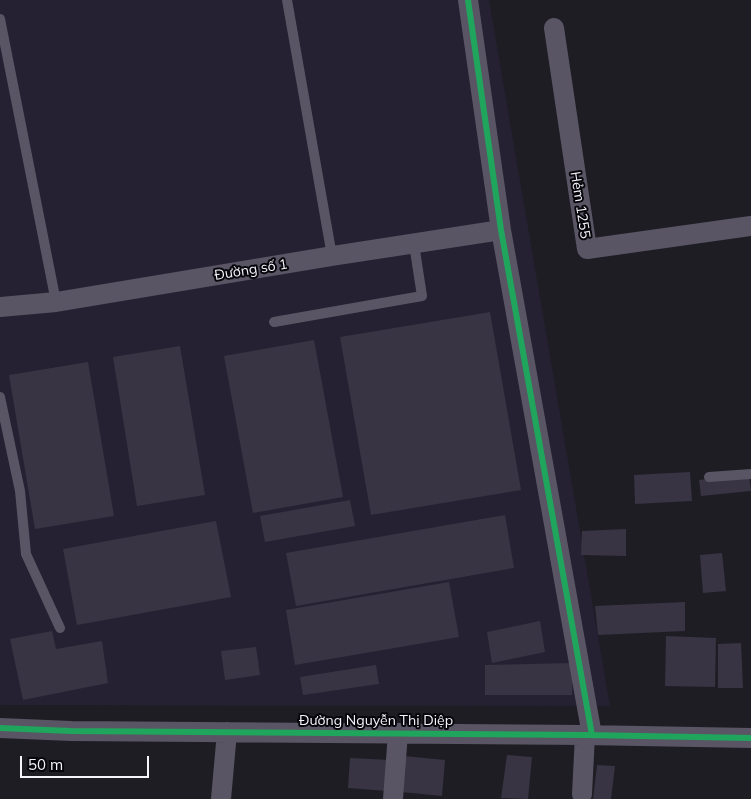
<!DOCTYPE html>
<html>
<head>
<meta charset="utf-8">
<style>
	body { margin:0 }
	#map { position:relative; width:751px; height:799px; overflow:hidden; background:#1e1d24; font-family:Mulish,sans-serif }
	canvas { display:block }
	.scale { position:absolute; left:20px; top:756px; width:129px; height:22px; box-sizing:border-box; border:2px solid #f5f3fc; border-top:0; padding-left:6px; font-size:15px; line-height:18px; white-space:nowrap; color:#f5f3fc; -webkit-text-stroke:4px #07060b; paint-order:stroke }
</style>
</head>
<body>
<div id="map">
<canvas width="751" height="799"></canvas>
<div class="scale">50 m</div>
</div>
<script>
const ctx = document.querySelector('canvas').getContext('2d');
ctx.lineJoin = 'round';
function fillPath(path, color) { ctx.fillStyle = color; ctx.fill(path, 'evenodd'); }
const toPath = rows => new Path2D(rows.map(r => 'M' + r).join(''));
function stroke(path, color, width, dash) { ctx.strokeStyle = color; ctx.lineWidth = width; ctx.lineCap = dash ? 'butt' : 'round'; ctx.setLineDash(dash || []); ctx.stroke(path); }
function write(font, color, halo, rows, align = 'center') {
  ctx.font = font + ' Mulish,sans-serif'; ctx.lineWidth = 4; ctx.setLineDash([]); ctx.textBaseline = 'middle'; ctx.strokeStyle = halo; ctx.fillStyle = color; for (const [text, x, y, turn = 0] of rows) {
    ctx.save(); ctx.translate(x, y); ctx.rotate((+turn || 0) * Math.PI / 180); ctx.textAlign = isNaN(turn) ? turn : align; if (halo) ctx.strokeText(text, 0, 0); ctx.fillText(text, 0, 0); ctx.restore();
  }
}
fillPath(toPath([
	[0,0,489,0,610,706,0,705]
]), '#252132');
fillPath(toPath([
	[490,312,521,490,371,515,340,337],
	[314,340,343,497,253,513,224,356],
	[180,346,205,495,137,506,113,357],
	[88,362,114,516,35,529,9,375],
	[690,472,692,501,635,504,634,475],
	[749,474,751,491,701,496,699,480],
	[350,500,355,526,265,542,260,516],
	[505,515,514,568,296,606,286,553],
	[216,521,231,597,77,625,63,549],
	[626,529,626,556,581,555,582,531],
	[722,553,726,591,703,593,700,555],
	[449,582,459,637,295,665,286,610],
	[685,602,685,631,598,635,595,606],
	[540,621,545,652,492,663,487,632],
	[52,631,56,649,102,641,108,683,23,700,10,639],
	[666,636,716,638,715,687,665,686],
	[741,643,743,688,718,688,718,644],
	[256,647,260,675,225,680,221,651],
	[573,663,572,695,485,695,485,665],
	[376,665,379,684,303,695,300,677],
	[507,755,532,757,528,799,501,798],
	[404,756,445,760,442,796,401,792],
	[350,758,390,760,388,791,348,788],
	[597,765,615,766,611,799,593,799]
]), '#383443');
stroke(toPath([
	[287,0,332,256],
	[0,19,56,302],
	[274,322,422,296,414,244],
	[0,397,20,491,26,554,60,628],
	[709,477,751,474]
]), '#595564', 10);
stroke(toPath([
	[468,0,501,230,592,735],
	[554,28,587,249,751,226],
	[0,307,56,302,332,256,501,230],
	[0,728,71,731,585,735,751,738],
	[582,794,585,735],
	[221,799,227,732],
	[393,799,398,733]
]), '#595564', 20);
stroke(toPath([
	[468,0,501,230,592,735],
	[0,728,71,731,585,735,751,738]
]), '#20a55d', 6);
write('14px', '#f5f3fc', '#07060b', [
	["Hẻm 1255",580,205,81],
	["Đường số 1",251,270,-9],
	["Đường Nguyễn Thị Diệp",376,721]
]);
</script>
</body>
</html>
